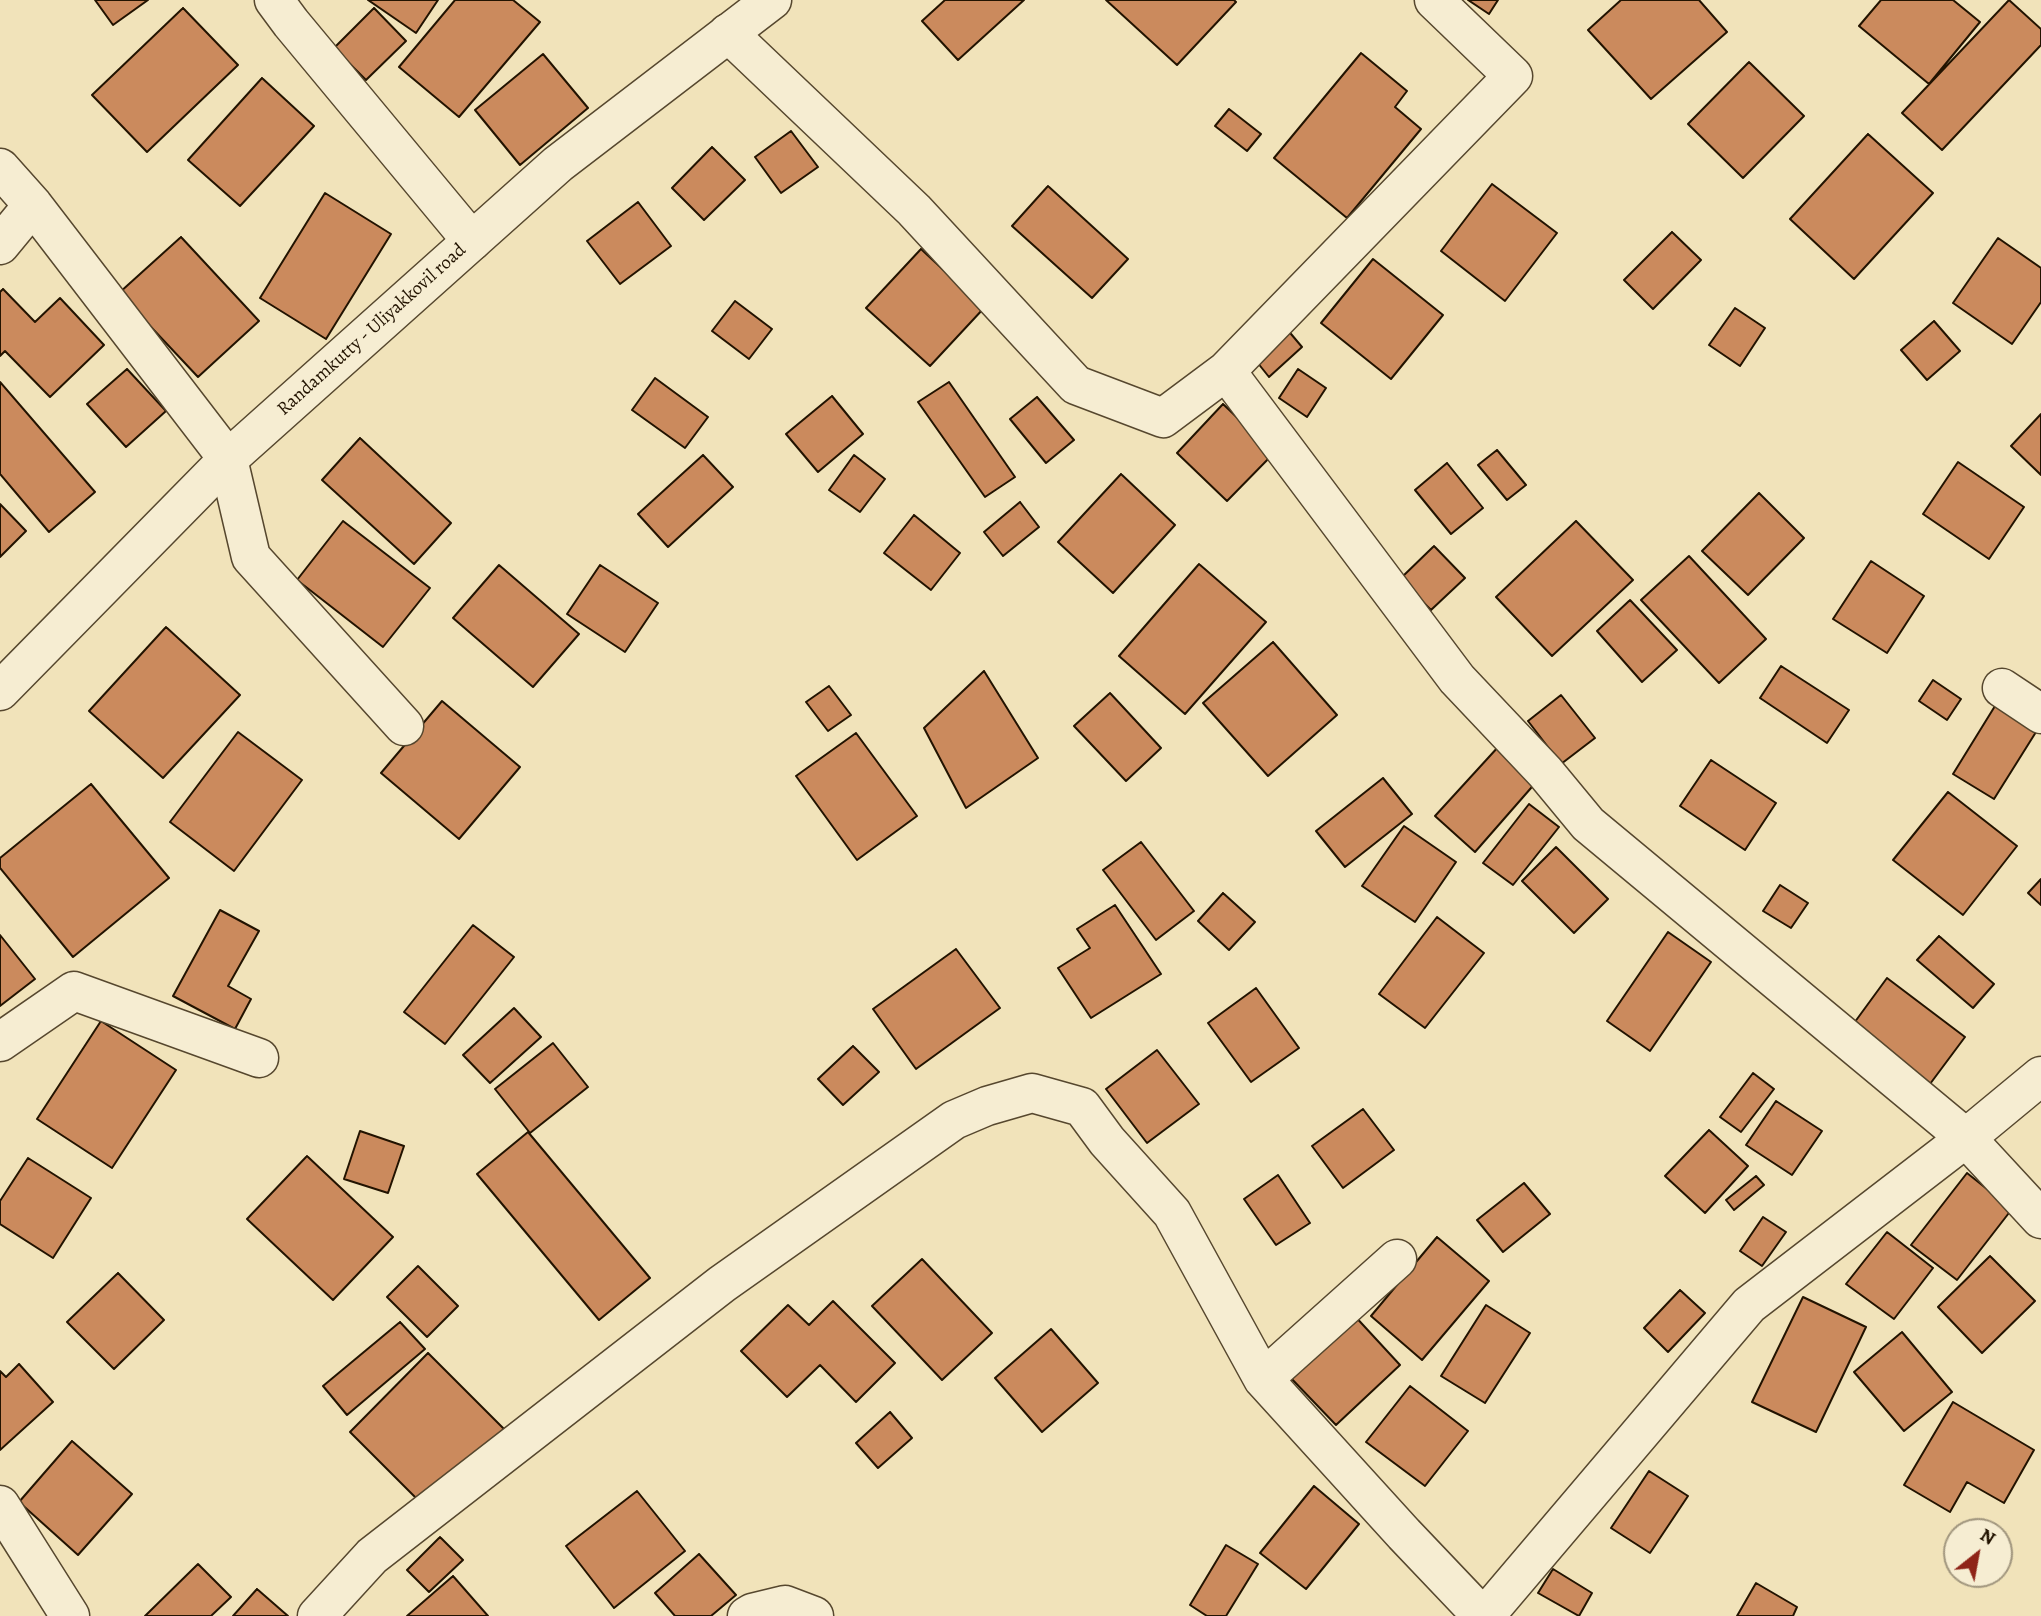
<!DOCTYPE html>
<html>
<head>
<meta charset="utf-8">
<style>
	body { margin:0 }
	#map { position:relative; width:2041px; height:1616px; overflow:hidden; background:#f1e3ba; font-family:Alegreya,serif }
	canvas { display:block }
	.north { position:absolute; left:1943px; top:1518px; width:70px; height:70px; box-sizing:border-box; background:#f6edd2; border:2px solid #a1967e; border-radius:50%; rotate:31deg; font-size:19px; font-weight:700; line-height:28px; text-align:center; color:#221300 }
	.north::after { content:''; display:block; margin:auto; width:24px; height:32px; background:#8f2418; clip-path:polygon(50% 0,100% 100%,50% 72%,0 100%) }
</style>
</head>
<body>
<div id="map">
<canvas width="2041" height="1616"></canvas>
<div class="north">N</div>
</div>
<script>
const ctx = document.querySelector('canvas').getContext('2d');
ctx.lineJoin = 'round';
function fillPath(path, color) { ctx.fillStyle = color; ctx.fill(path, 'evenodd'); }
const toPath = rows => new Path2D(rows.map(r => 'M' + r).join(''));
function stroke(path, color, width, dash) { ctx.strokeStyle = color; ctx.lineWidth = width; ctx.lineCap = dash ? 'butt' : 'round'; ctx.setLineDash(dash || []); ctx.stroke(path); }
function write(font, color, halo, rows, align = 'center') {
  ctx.font = font + ' Alegreya,serif'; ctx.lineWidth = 5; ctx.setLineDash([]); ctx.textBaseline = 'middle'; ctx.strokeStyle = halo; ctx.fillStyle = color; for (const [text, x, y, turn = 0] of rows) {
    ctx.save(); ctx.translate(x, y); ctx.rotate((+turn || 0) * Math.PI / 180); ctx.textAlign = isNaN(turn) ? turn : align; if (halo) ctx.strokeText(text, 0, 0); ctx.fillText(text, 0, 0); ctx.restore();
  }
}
const building = toPath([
	[95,0,148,0,113,25,95,0],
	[368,0,438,0,416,33,368,0],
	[455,0,513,0,540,22,459,117,399,67,455,0],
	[945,0,1024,0,958,60,922,21,945,0],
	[1106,0,1234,0,1236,2,1177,65,1106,0],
	[1468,0,1498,0,1489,14,1468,0],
	[1621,0,1699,0,1727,32,1651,99,1588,30,1621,0],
	[1881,0,1953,0,1980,22,1929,84,1859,26,1881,0],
	[2009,0,2041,29,2041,45,1942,150,1902,113,2009,0],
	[183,8,238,65,147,152,92,95,183,8],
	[374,8,406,41,366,80,334,48,374,8],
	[1361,53,1407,91,1395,107,1421,129,1347,218,1274,158,1361,53],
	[543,54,588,108,520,165,475,110,543,54],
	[1749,62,1804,116,1743,178,1688,124,1749,62],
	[262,78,314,126,240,206,188,160,262,78],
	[1229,109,1261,134,1247,151,1215,126,1229,109],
	[791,131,818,167,781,193,755,157,791,131],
	[1868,134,1933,193,1854,279,1790,219,1868,134],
	[712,147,745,180,704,220,672,188,712,147],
	[1492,184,1557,233,1505,301,1441,251,1492,184],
	[1048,186,1128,259,1092,298,1012,226,1048,186],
	[325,193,391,234,326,339,260,298,325,193],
	[638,202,671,246,620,284,587,241,638,202],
	[1672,232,1701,260,1653,309,1624,280,1672,232],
	[181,237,259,321,198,377,119,293,181,237],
	[1998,238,2041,268,2041,302,2012,344,1953,303,1998,238],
	[921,249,984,308,930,366,866,308,921,249],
	[1373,259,1443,315,1391,379,1321,323,1373,259],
	[3,289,35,322,60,298,104,345,50,397,5,351,0,356,0,292,3,289],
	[735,301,772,329,749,359,712,331,735,301],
	[1735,308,1765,328,1740,366,1709,345,1735,308],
	[1934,321,1960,351,1927,380,1901,350,1934,321],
	[1286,328,1302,347,1269,377,1253,357,1286,328],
	[127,369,166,411,126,447,87,404,127,369],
	[1298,369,1326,388,1307,417,1279,398,1298,369],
	[655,378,708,417,685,448,632,410,655,378],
	[0,382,95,492,49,532,0,474,0,382],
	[949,382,1015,477,985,497,918,402,949,382],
	[832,396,863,434,818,472,786,434,832,396],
	[1037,397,1074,440,1046,463,1010,419,1037,397],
	[1223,404,1274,453,1227,501,1177,453,1223,404],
	[2041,414,2041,475,2011,446,2041,414],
	[360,438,451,523,414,564,322,480,360,438],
	[1497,450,1526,485,1507,500,1478,465,1497,450],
	[703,455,733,487,668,547,638,514,703,455],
	[854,455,885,479,860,512,829,490,854,455],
	[1958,462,2024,507,1989,559,1923,514,1958,462],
	[1447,463,1483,508,1451,534,1415,490,1447,463],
	[1121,474,1175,525,1113,593,1058,542,1121,474],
	[1759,493,1804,538,1748,595,1702,551,1759,493],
	[1020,502,1039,527,1003,556,984,532,1020,502],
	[0,504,26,531,0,557,0,504],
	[914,515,960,553,931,590,884,553,914,515],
	[343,521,430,588,383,647,297,580,343,521],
	[1576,521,1633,580,1552,656,1496,597,1576,521],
	[1434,546,1465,578,1431,610,1400,579,1434,546],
	[1689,556,1766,639,1719,683,1641,600,1689,556],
	[1871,561,1924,596,1887,653,1833,619,1871,561],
	[1199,564,1266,622,1185,714,1119,656,1199,564],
	[499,565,579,634,533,687,453,618,499,565],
	[600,565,658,603,625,652,567,614,600,565],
	[1630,600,1677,650,1642,682,1597,631,1630,600],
	[166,627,240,695,163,778,89,711,166,627],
	[1273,642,1337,715,1268,776,1203,703,1273,642],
	[1781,666,1849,710,1827,743,1760,698,1781,666],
	[984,671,1038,758,966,808,924,728,984,671],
	[1933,680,1961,699,1947,720,1919,701,1933,680],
	[829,686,851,715,828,731,806,702,829,686],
	[1110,693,1161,748,1126,781,1074,726,1110,693],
	[1561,695,1595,738,1561,764,1528,721,1561,695],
	[442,701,520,767,459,839,381,773,442,701],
	[1995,706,2036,732,1994,799,1953,774,1995,706],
	[238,732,302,780,234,871,170,822,238,732],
	[856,733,917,816,857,860,796,776,856,733],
	[1499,746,1538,780,1475,852,1435,816,1499,746],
	[1711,760,1776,803,1745,850,1680,806,1711,760],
	[1383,778,1412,814,1345,867,1316,831,1383,778],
	[91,784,169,878,73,957,0,868,0,858,91,784],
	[1948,792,2017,846,1963,915,1893,860,1948,792],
	[1529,804,1559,827,1513,885,1483,863,1529,804],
	[1404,826,1456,862,1415,922,1362,886,1404,826],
	[1141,842,1194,911,1156,940,1103,870,1141,842],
	[1556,847,1608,899,1574,933,1522,881,1556,847],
	[2041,879,2041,905,2028,893,2041,879],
	[1780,885,1808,903,1791,928,1763,911,1780,885],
	[1223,893,1255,922,1229,950,1198,921,1223,893],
	[1115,905,1161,974,1091,1018,1058,968,1090,948,1077,929,1115,905],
	[220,910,259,931,228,986,251,999,235,1029,173,996,220,910],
	[1437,917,1484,953,1425,1028,1379,994,1437,917],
	[473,925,514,957,445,1044,404,1012,473,925],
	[1668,932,1711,962,1650,1051,1607,1021,1668,932],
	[0,935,35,979,0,1006,0,935],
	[1939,936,1994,984,1973,1008,1917,960,1939,936],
	[956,949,1000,1008,916,1069,873,1009,956,949],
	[1887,978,1965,1037,1927,1088,1849,1030,1887,978],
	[1256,988,1299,1048,1251,1082,1208,1023,1256,988],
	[514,1008,541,1037,490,1083,463,1055,514,1008],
	[101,1021,176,1070,112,1168,37,1119,101,1021],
	[553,1043,588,1087,530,1133,495,1089,553,1043],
	[853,1046,879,1072,843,1105,818,1079,853,1046],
	[1157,1050,1199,1104,1147,1143,1106,1089,1157,1050],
	[1753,1073,1774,1089,1741,1132,1720,1117,1753,1073],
	[1776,1101,1822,1131,1792,1175,1746,1145,1776,1101],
	[1363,1109,1394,1150,1343,1188,1312,1146,1363,1109],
	[1709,1130,1748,1166,1705,1213,1665,1176,1709,1130],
	[360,1131,404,1146,388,1193,344,1179,360,1131],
	[528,1132,650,1278,599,1320,477,1174,528,1132],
	[307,1156,393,1237,333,1300,247,1219,307,1156],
	[28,1158,91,1198,53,1258,0,1224,0,1201,28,1158],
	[1967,1173,2012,1209,1957,1280,1911,1245,1967,1173],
	[1278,1175,1310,1223,1276,1245,1244,1199,1278,1175],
	[1756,1176,1764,1185,1734,1210,1726,1200,1756,1176],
	[1524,1183,1550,1214,1503,1252,1477,1220,1524,1183],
	[1763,1217,1786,1232,1762,1266,1740,1251,1763,1217],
	[1887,1232,1933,1268,1894,1319,1846,1284,1887,1232],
	[1437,1237,1489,1281,1422,1360,1371,1316,1437,1237],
	[1990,1256,2035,1301,1982,1353,1938,1307,1990,1256],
	[922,1259,992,1333,942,1380,872,1306,922,1259],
	[418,1266,458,1306,427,1337,387,1297,418,1266],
	[118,1273,164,1320,114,1369,67,1322,118,1273],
	[1680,1290,1705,1313,1668,1352,1644,1328,1680,1290],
	[1803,1297,1866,1327,1816,1432,1752,1402,1803,1297],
	[833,1301,895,1363,856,1402,820,1365,787,1397,741,1351,788,1305,809,1325,833,1301],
	[1486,1305,1530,1333,1485,1403,1441,1376,1486,1305],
	[1352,1313,1400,1365,1336,1425,1288,1375,1352,1313],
	[400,1322,425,1349,347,1415,323,1386,400,1322],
	[1051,1329,1098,1383,1042,1432,995,1378,1051,1329],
	[1902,1332,1952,1392,1904,1431,1854,1372,1902,1332],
	[428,1353,506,1431,428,1510,350,1432,428,1353],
	[19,1364,53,1402,0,1450,0,1371,6,1377,19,1364],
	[1410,1386,1468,1431,1425,1486,1366,1442,1410,1386],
	[1953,1402,2034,1450,2004,1503,1967,1482,1950,1512,1904,1485,1953,1402],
	[890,1412,912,1438,878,1468,856,1443,890,1412],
	[72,1441,132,1494,78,1555,19,1502,72,1441],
	[1649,1471,1688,1496,1650,1553,1611,1528,1649,1471],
	[1314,1486,1359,1524,1306,1589,1260,1553,1314,1486],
	[637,1491,685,1551,614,1608,566,1546,637,1491],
	[440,1537,463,1560,429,1592,407,1570,440,1537],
	[1226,1545,1258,1564,1226,1616,1207,1616,1190,1605,1226,1545],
	[699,1554,736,1595,711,1616,675,1616,655,1593,699,1554],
	[198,1564,231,1597,211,1616,145,1616,198,1564],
	[1553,1569,1592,1593,1579,1616,1538,1593,1553,1569],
	[453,1576,488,1616,407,1616,453,1576],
	[1756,1583,1797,1607,1793,1616,1737,1616,1756,1583],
	[257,1589,288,1616,233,1616,257,1589]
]);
fillPath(building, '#cb8a5d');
stroke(building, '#221300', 2);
const minor = toPath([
	[274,0,291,23,472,241],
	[728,33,914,210,1076,385,1163,418,1226,371,1457,679,1545,772,1588,824,1966,1138,2041,1219],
	[0,168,33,205,228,459,251,557,404,726],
	[0,245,33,205],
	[1226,371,1513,76,1434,0],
	[2002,688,2041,714],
	[0,1042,74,991,259,1058],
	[1263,1379,1397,1259],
	[317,1616,372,1556,722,1284,954,1120,987,1106,1032,1093,1082,1107,1107,1141,1172,1213,1263,1379,1404,1534,1482,1616],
	[747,1616,752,1613,785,1605,814,1616],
	[1485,1616,1749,1305,1966,1138,2041,1076]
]);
const tertiary = toPath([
	[0,691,228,459,558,164,772,0],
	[0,1505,70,1616]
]);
stroke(minor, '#56472e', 41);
stroke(tertiary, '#56472e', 41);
stroke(minor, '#f6edd2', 38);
stroke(tertiary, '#f6edd2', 38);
write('19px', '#221300', '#f6edd2', [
	["Randamkutty - Uliyakkovil road",372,330,-42]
]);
</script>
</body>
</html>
